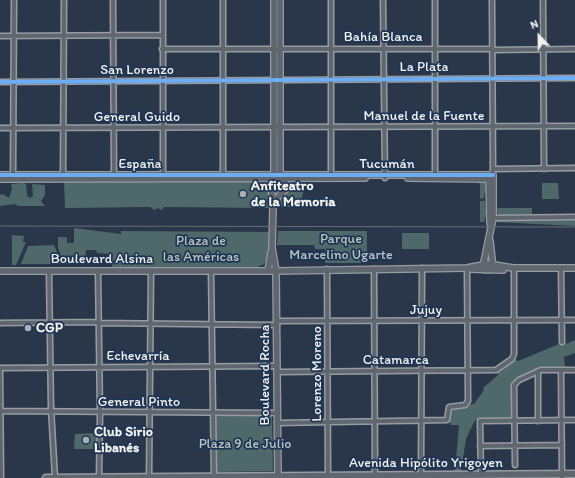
<!DOCTYPE html>
<html>
<head>
<meta charset="utf-8">
<style>
	body { margin:0 }
	#map { position:relative; width:575px; height:478px; overflow:hidden; background:#2a374a; font-family:Itim,sans-serif }
	canvas { display:block }
	.north { position:absolute; left:519px; top:16px; width:40px; height:40px; -webkit-text-stroke:3px #1d3557; paint-order:stroke; rotate:338deg; font-size:11px; font-weight:700; line-height:16px; text-align:center; color:#f4f1e8 }
	.north::after { content:''; display:block; margin:auto; width:14px; height:18px; background:#f4f1e8; clip-path:polygon(50% 0,100% 100%,50% 72%,0 100%) }
</style>
</head>
<body>
<div id="map">
<canvas width="575" height="478"></canvas>
<div class="north">N</div>
</div>
<script>
const ctx = document.querySelector('canvas').getContext('2d');
ctx.lineJoin = 'round';
function fillPath(path, color) { ctx.fillStyle = color; ctx.fill(path, 'evenodd'); }
const toPath = rows => new Path2D(rows.map(r => 'M' + r).join(''));
function stroke(path, color, width, dash) { ctx.strokeStyle = color; ctx.lineWidth = width; ctx.lineCap = dash ? 'butt' : 'round'; ctx.setLineDash(dash || []); ctx.stroke(path); }
function write(font, color, halo, rows, align = 'center') {
  ctx.font = font + ' Itim,sans-serif'; ctx.lineWidth = 3.5; ctx.setLineDash([]); ctx.textBaseline = 'middle'; ctx.strokeStyle = halo; ctx.fillStyle = color; for (const [text, x, y, turn = 0] of rows) {
    ctx.save(); ctx.translate(x, y); ctx.rotate((+turn || 0) * Math.PI / 180); ctx.textAlign = isNaN(turn) ? turn : align; if (halo) ctx.strokeText(text, 0, 0); ctx.fillText(text, 0, 0); ctx.restore();
  }
}
fillPath(toPath([
	[260,180,268,186,269,208,164,207,162,210,158,208,154,210,151,207,65,208,64,181],
	[479,180,486,182,484,198,480,199,480,184,477,182],
	'272.5 187a5.5 5.5 0 1 1 11 0a5.5 5.5 0 1 1-11 0Z',
	[295,182,306,183,299,207,275,207,276,203,284,198,291,184],
	[23,183,26,184,27,195,30,198,33,196,32,184,45,185,45,195,41,201,45,206,19,206,15,204,0,206,0,195,3,194,9,198,12,189,11,184],
	[542,183,558,183,559,199,542,199],
	[480,201,485,201,485,209,487,211,484,222,480,222],
	[497,208,532,208,532,214,498,215],
	[575,219,575,226,495,222,497,220],
	[74,228,121,234,121,231,269,232,268,257,264,264,257,267,112,267,111,254,97,253,96,250,86,250,85,264,64,264,58,248,58,237,67,237,67,243,74,243],
	[278,231,367,231,367,263,325,263,325,249,315,249,314,245,277,245],
	[402,233,429,233,429,249,402,249],
	[12,235,24,236,23,242,26,242,16,265,12,265],
	[54,245,62,264,21,264,28,246],
	[575,340,575,353,564,357,565,368,541,369,532,372,513,383,511,419,475,420,466,439,461,471,455,471,459,425,451,425,449,420,451,408,464,407,469,404,474,404,484,390,483,388,498,375,498,371,514,359,518,361,564,342,566,344],
	[218,415,272,415,273,471,217,472,215,418],
	[97,433,96,449,74,449,75,434]
]), '#4f6869');
const street = toPath([
	[113,0,114,178],
	[223,0,223,178],
	[331,0,331,178],
	[383,0,385,178],
	[543,0,544,169],
	[0,36,163,35],
	[162,49,493,49],
	[493,50,575,49],
	[0,82,575,78],
	[0,128,575,126],
	[493,169,575,168],
	[492,176,493,169,492,0],
	[13,177,14,0],
	[63,177,64,0],
	[163,178,163,0],
	[435,178,435,0],
	[491,218,575,217],
	[561,268,562,342],
	[327,269,328,478],
	[374,269,375,476],
	[49,271,51,408,55,478],
	[98,271,100,413,99,478],
	[211,271,214,478],
	[277,321,575,320],
	[0,323,98,322],
	[98,323,277,325],
	[0,368,277,366],
	[561,370,562,478],
	[0,371,1,478],
	[538,371,538,421],
	[277,372,496,370,512,359,514,354,514,268],
	[0,411,277,413],
	[277,423,447,420,449,407,465,405,468,401,467,268],
	[480,446,562,445],
	[515,465,514,385,519,380,541,370,575,370],
	[481,474,480,421,575,420],
	[421,475,422,268],
	[149,478,151,271]
]);
const secondary = toPath([
	[274,0,274,175,271,185,273,206,272,248,276,271,278,478],
	[280,0,280,175],
	[0,175,493,175,493,218,484,262,485,270],
	[408,178,489,179,490,223],
	[0,179,365,178],
	[273,206,275,200,285,190,286,183,282,176],
	[490,241,493,268],
	[471,269,503,270],
	[0,271,276,271,467,268,488,264,513,268,575,268],
	[268,271,271,252]
]);
const primary = toPath([
	[46,478,575,474]
]);
stroke(street, '#979ca3', 7);
stroke(secondary, '#979ca3', 8);
stroke(primary, '#979ca3', 9);
stroke(street, '#60666e', 4);
stroke(secondary, '#60666e', 5.5);
stroke(primary, '#60666e', 6);
stroke(toPath([
	[0,226,575,227]
]), '#666d76', 1);
stroke(toPath([
	[0,82,575,78],
	[0,175,493,175]
]), '#6dadf4', 4);
for (const [x, y, r, color] of [
	[243,194,4,"#adb0b1"],
	[28,328,4,"#adb0b1"],
	[86,440,4,"#adb0b1"]
]) { const dot = new Path2D(); dot.arc(x, y, r, 0, 2 * Math.PI); ctx.fillStyle = color; ctx.fill(dot); stroke(dot, '#1d3557', 1.5); }
write('14px', '#f4f1e8', '#1d3557', [
	["Bahía Blanca",383,37],
	["La Plata",424,67],
	["San Lorenzo",137,70],
	["Manuel de la Fuente",424,116],
	["General Guido",137,117],
	["España",140,164],
	["Tucumán",387,164],
	["Boulevard Alsina",102,259],
	["Jujuy",426,310],
	["Echevarría",138,356],
	["Catamarca",396,360],
	["Lorenzo Moreno",317,374,-90],
	["Boulevard Rocha",265,375,-90],
	["General Pinto",139,402],
	["Avenida Hipólito Yrigoyen",426,463]
]);
write('bold 14px', '#f4f1e8', '#1d3557', [
	["Anfiteatro",251,186],
	["de la Memoria",251,202],
	["CGP",36,328],
	["Club Sirio",94,432],
	["Libanés",94,448]
], 'left');
write('14px', '#bcc4bd', '#1d3557', [
	["Parque",341,239],
	["Marcelino Ugarte",341,255],
	["Plaza de",201,241],
	["las Américas",201,257],
	["Plaza 9 de Julio",245,444]
]);
</script>
</body>
</html>
